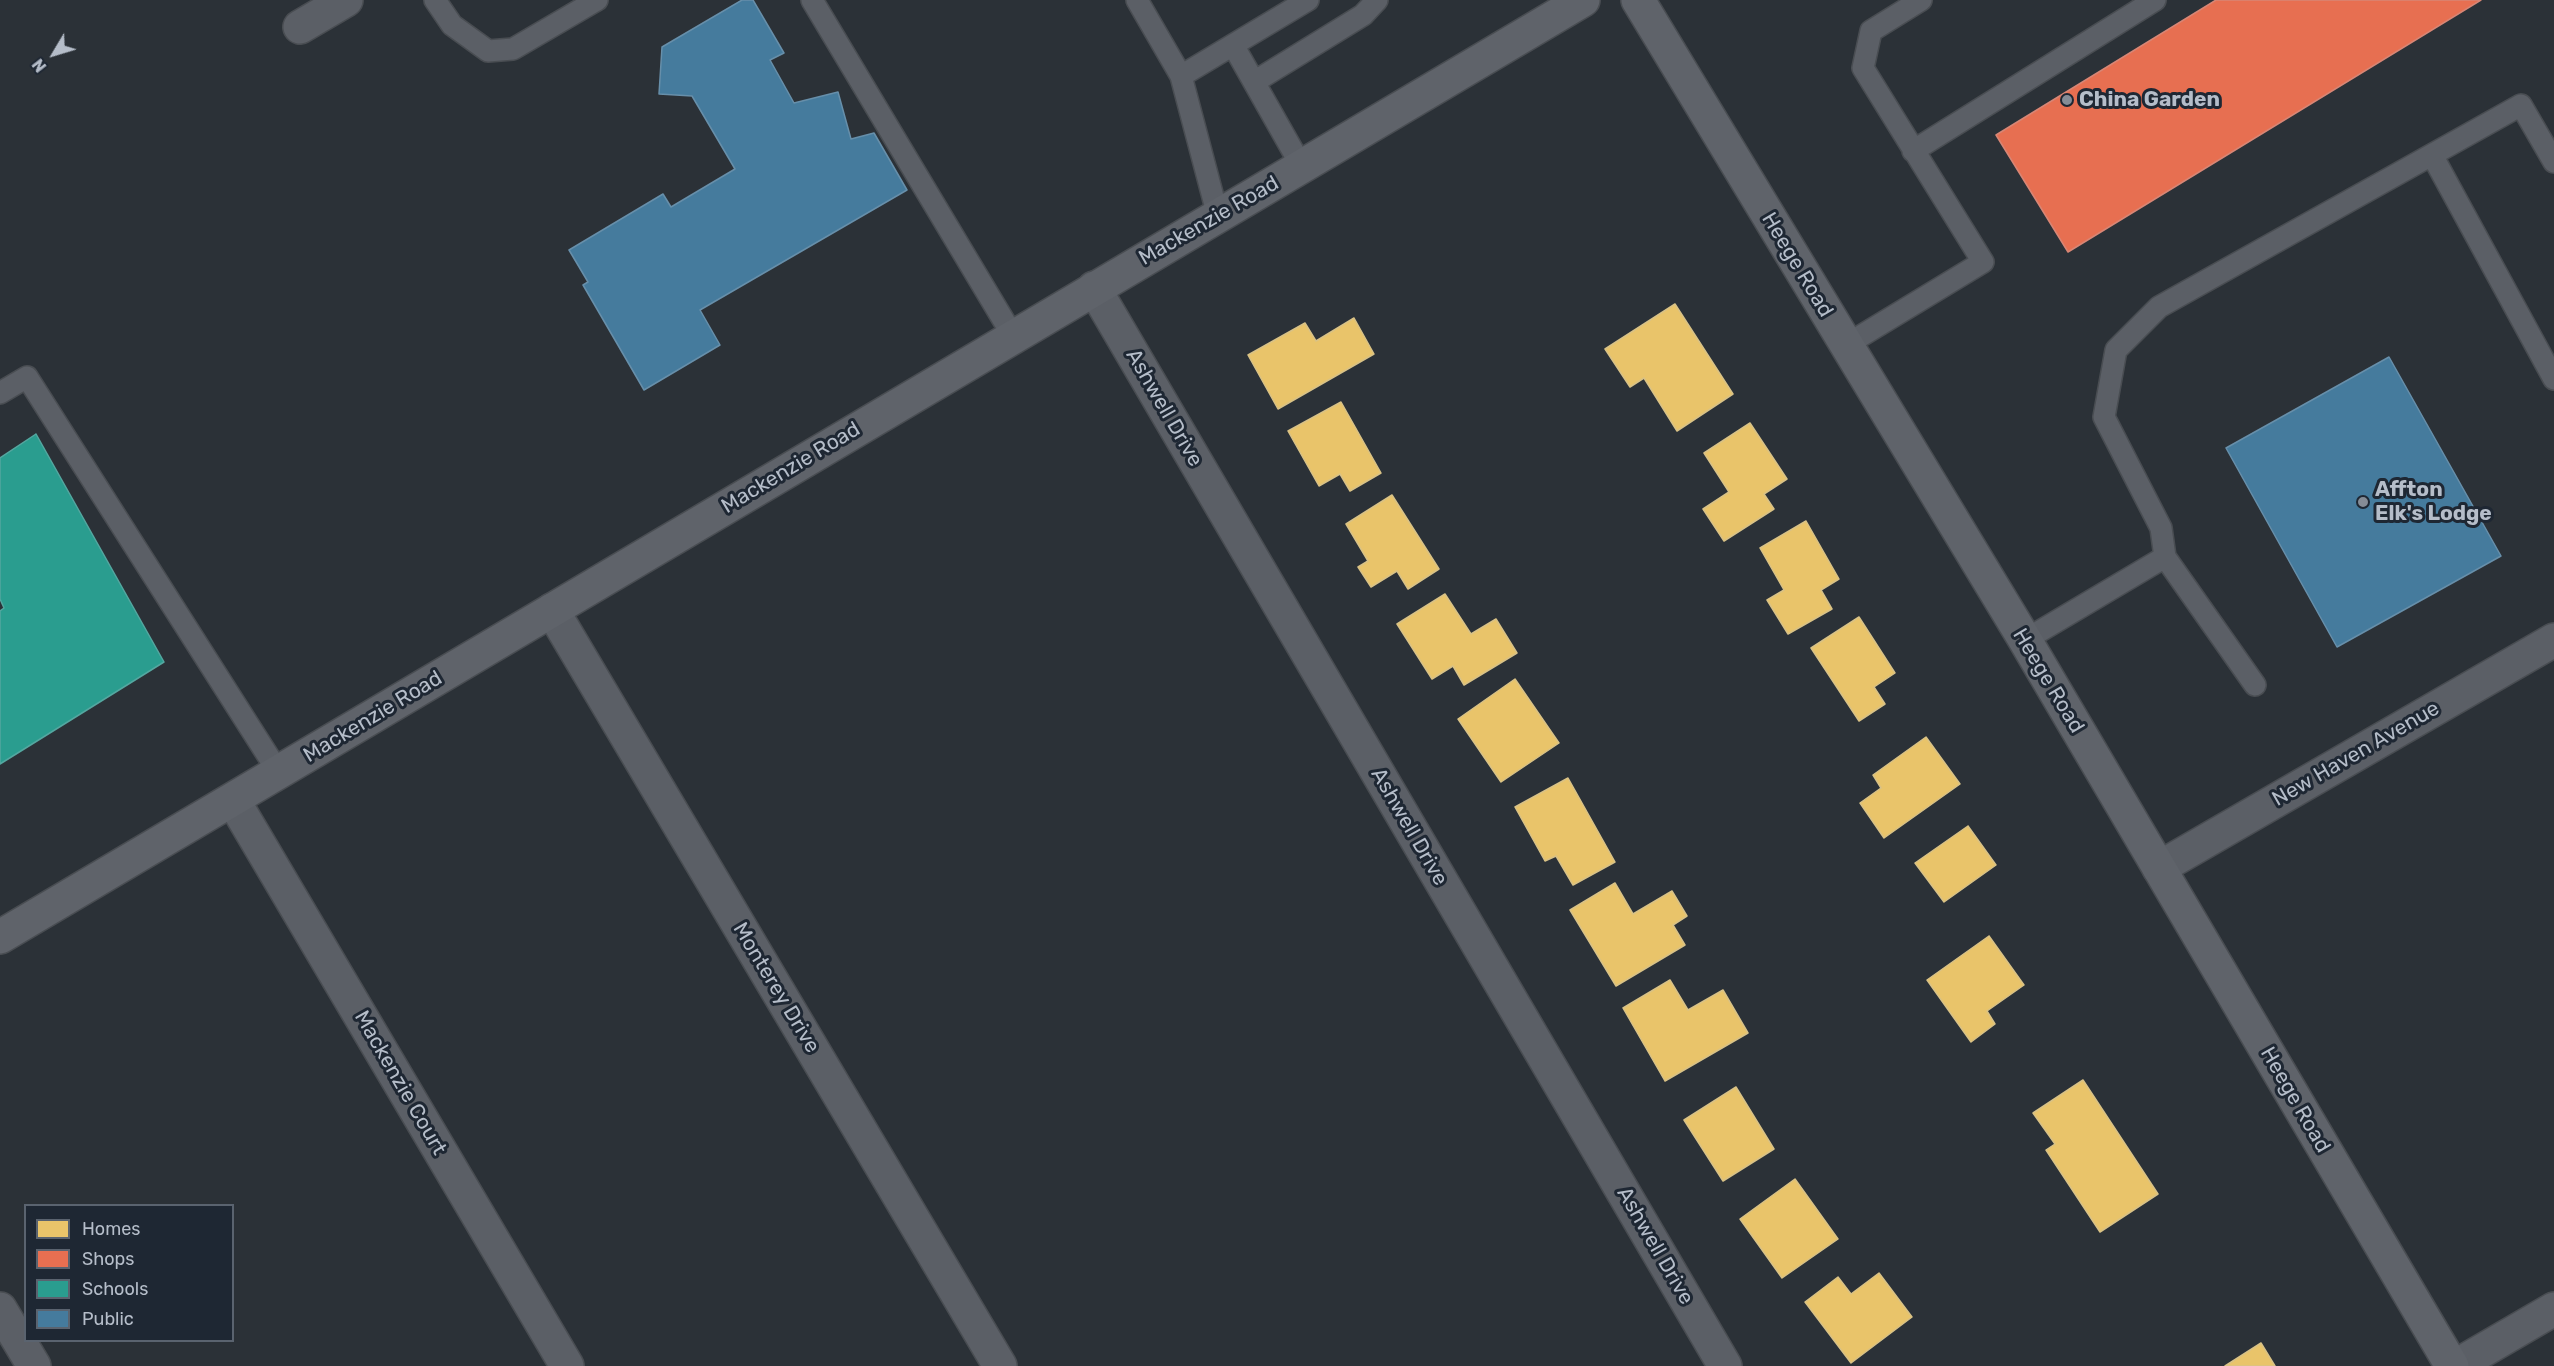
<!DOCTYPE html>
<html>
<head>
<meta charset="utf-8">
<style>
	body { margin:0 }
	#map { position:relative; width:2554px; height:1366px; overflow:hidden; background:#2b3137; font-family:Rubik,sans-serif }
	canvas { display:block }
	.legend { position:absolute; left:24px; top:1204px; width:210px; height:138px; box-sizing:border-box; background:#1e2733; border:2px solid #5a636f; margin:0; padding:8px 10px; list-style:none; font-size:18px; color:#b5bdc9 }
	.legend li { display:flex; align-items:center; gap:12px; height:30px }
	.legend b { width:30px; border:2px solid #5a636f }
	.north { position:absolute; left:24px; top:24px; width:60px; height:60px; -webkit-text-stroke:4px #1e2733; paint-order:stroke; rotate:232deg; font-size:16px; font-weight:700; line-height:24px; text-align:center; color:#b5bdc9 }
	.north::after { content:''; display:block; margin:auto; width:21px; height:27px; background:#b5bdc9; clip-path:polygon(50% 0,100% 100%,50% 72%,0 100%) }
</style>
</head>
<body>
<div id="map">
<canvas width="2554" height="1366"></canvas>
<ul class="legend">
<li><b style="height:16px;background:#e9c46a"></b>Homes</li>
<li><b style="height:16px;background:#e76f51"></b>Shops</li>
<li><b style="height:16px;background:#2a9d8f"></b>Schools</li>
<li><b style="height:16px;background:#457b9d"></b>Public</li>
</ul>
<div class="north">N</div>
</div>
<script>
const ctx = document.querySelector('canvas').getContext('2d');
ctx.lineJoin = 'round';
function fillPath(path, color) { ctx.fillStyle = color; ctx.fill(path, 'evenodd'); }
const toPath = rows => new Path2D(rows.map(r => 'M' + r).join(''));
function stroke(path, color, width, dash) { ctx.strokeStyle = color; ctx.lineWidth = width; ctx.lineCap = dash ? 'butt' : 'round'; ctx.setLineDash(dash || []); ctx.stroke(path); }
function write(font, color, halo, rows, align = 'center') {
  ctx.font = font + ' Rubik,sans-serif'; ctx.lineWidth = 6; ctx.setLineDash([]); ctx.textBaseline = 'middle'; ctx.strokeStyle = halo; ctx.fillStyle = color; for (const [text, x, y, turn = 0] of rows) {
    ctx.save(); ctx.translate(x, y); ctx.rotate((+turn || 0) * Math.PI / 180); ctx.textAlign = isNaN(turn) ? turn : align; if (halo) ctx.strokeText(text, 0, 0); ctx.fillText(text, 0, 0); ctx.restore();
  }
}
const homes = toPath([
	[1675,304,1733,394,1677,431,1644,378,1630,387,1605,349,1675,304],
	[1354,318,1374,354,1278,409,1248,355,1305,323,1316,341,1354,318],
	[1341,402,1381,473,1350,491,1340,474,1319,486,1288,431,1341,402],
	[1750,423,1787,479,1764,494,1774,509,1724,541,1703,509,1729,492,1704,453,1750,423],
	[1392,495,1439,569,1408,589,1397,571,1371,587,1358,567,1368,561,1346,524,1392,495],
	[1806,521,1839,579,1821,590,1832,609,1788,634,1767,600,1784,590,1760,548,1806,521],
	[1445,594,1471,634,1496,619,1517,653,1464,685,1453,666,1432,679,1397,624,1445,594],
	[1859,617,1895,673,1874,687,1885,704,1859,721,1811,648,1859,617],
	[1515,679,1559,743,1501,782,1458,719,1515,679],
	[1926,737,1960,784,1884,838,1860,803,1881,788,1873,775,1926,737],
	[1568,778,1615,862,1573,885,1556,856,1545,861,1515,807,1568,778],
	[1968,826,1996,865,1944,902,1915,863,1968,826],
	[1615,883,1633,914,1672,891,1687,916,1673,925,1685,945,1616,986,1570,910,1615,883],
	[1989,936,2024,985,1987,1011,1995,1024,1971,1042,1927,980,1989,936],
	[1670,980,1688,1010,1723,990,1748,1033,1665,1081,1623,1008,1670,980],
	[2083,1080,2158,1194,2100,1232,2046,1150,2055,1144,2033,1113,2083,1080],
	[1736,1087,1774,1149,1723,1181,1684,1120,1736,1087],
	[1795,1179,1838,1239,1782,1278,1740,1219,1795,1179],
	[1879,1273,1912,1317,1851,1363,1805,1302,1838,1277,1851,1294,1879,1273],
	[2261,1343,2275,1366,2225,1366,2261,1343]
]);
fillPath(homes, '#e9c46a');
stroke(homes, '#d9c286', 1.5);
const shops = toPath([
	[2216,0,2481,0,2068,252,1996,135,2216,0]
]);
fillPath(shops, '#e76f51');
stroke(shops, '#d88675', 1.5);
const schools = toPath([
	[36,434,164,662,0,764,0,611,4,608,0,599,0,458,36,434]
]);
fillPath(schools, '#2a9d8f');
stroke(schools, '#54a7a0', 1.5);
const public = toPath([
	[742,0,753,0,784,53,770,60,794,103,838,92,851,139,874,133,907,190,700,310,720,345,644,390,583,285,588,282,569,250,663,194,671,207,735,169,692,96,659,94,662,47,742,0],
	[2389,357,2501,556,2337,647,2226,448,2389,357]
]);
fillPath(public, '#457b9d');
stroke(public, '#678faa', 1.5);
const lane = toPath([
	[435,0,452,25,488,51,513,49,597,0],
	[812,0,1013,336],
	[1137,0,1181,76,1218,216],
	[1233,45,1302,167],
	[1181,76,1308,0],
	[1254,82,1363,15,1377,0],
	[1913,151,2155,0],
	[2432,155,2554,379],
	[1846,345,1983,262,1863,68,1871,31,1921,0],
	[0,393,27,377,279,773],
	[2165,557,2255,685],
	[2025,640,2165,557,2161,528,2104,417,2116,350,2159,307,2521,105,2554,162]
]);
const street = toPath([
	[300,27,346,0],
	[1094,288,1725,1366],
	[552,610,1000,1366],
	[233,800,567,1366],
	[2159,868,2554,640],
	[0,1309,34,1366],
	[2456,1366,2554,1309]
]);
const secondary = toPath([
	[1638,0,2025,640,2452,1366],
	[0,937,1583,0]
]);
stroke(lane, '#494d52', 24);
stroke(street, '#494d52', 36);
stroke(secondary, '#494d52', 36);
stroke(lane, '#5b5f66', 21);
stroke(street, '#5b5f66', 33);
stroke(secondary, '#5f636a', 33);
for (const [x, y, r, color] of [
	[2067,100,6,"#858c96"],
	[2363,502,6,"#858c96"]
]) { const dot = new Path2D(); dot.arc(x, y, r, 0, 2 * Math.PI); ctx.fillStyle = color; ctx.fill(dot); stroke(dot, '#1e2733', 2); }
write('bold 21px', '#b5bdc9', '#1e2733', [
	["China Garden",2079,100],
	["Affton",2375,490],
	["Elk's Lodge",2375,514]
], 'left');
write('21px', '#b5bdc9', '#1e2733', [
	["Mackenzie Road",1209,221,-30],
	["Heege Road",1797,265,59],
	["Ashwell Drive",1164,408,60],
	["Mackenzie Road",791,468,-31],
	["Heege Road",2048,681,59],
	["Mackenzie Road",373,717,-31],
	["New Haven Avenue",2356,754,-30],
	["Ashwell Drive",1409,827,60],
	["Monterey Drive",776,988,59],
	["Mackenzie Court",400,1083,60],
	["Heege Road",2295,1100,60],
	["Ashwell Drive",1655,1246,60]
]);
</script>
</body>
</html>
